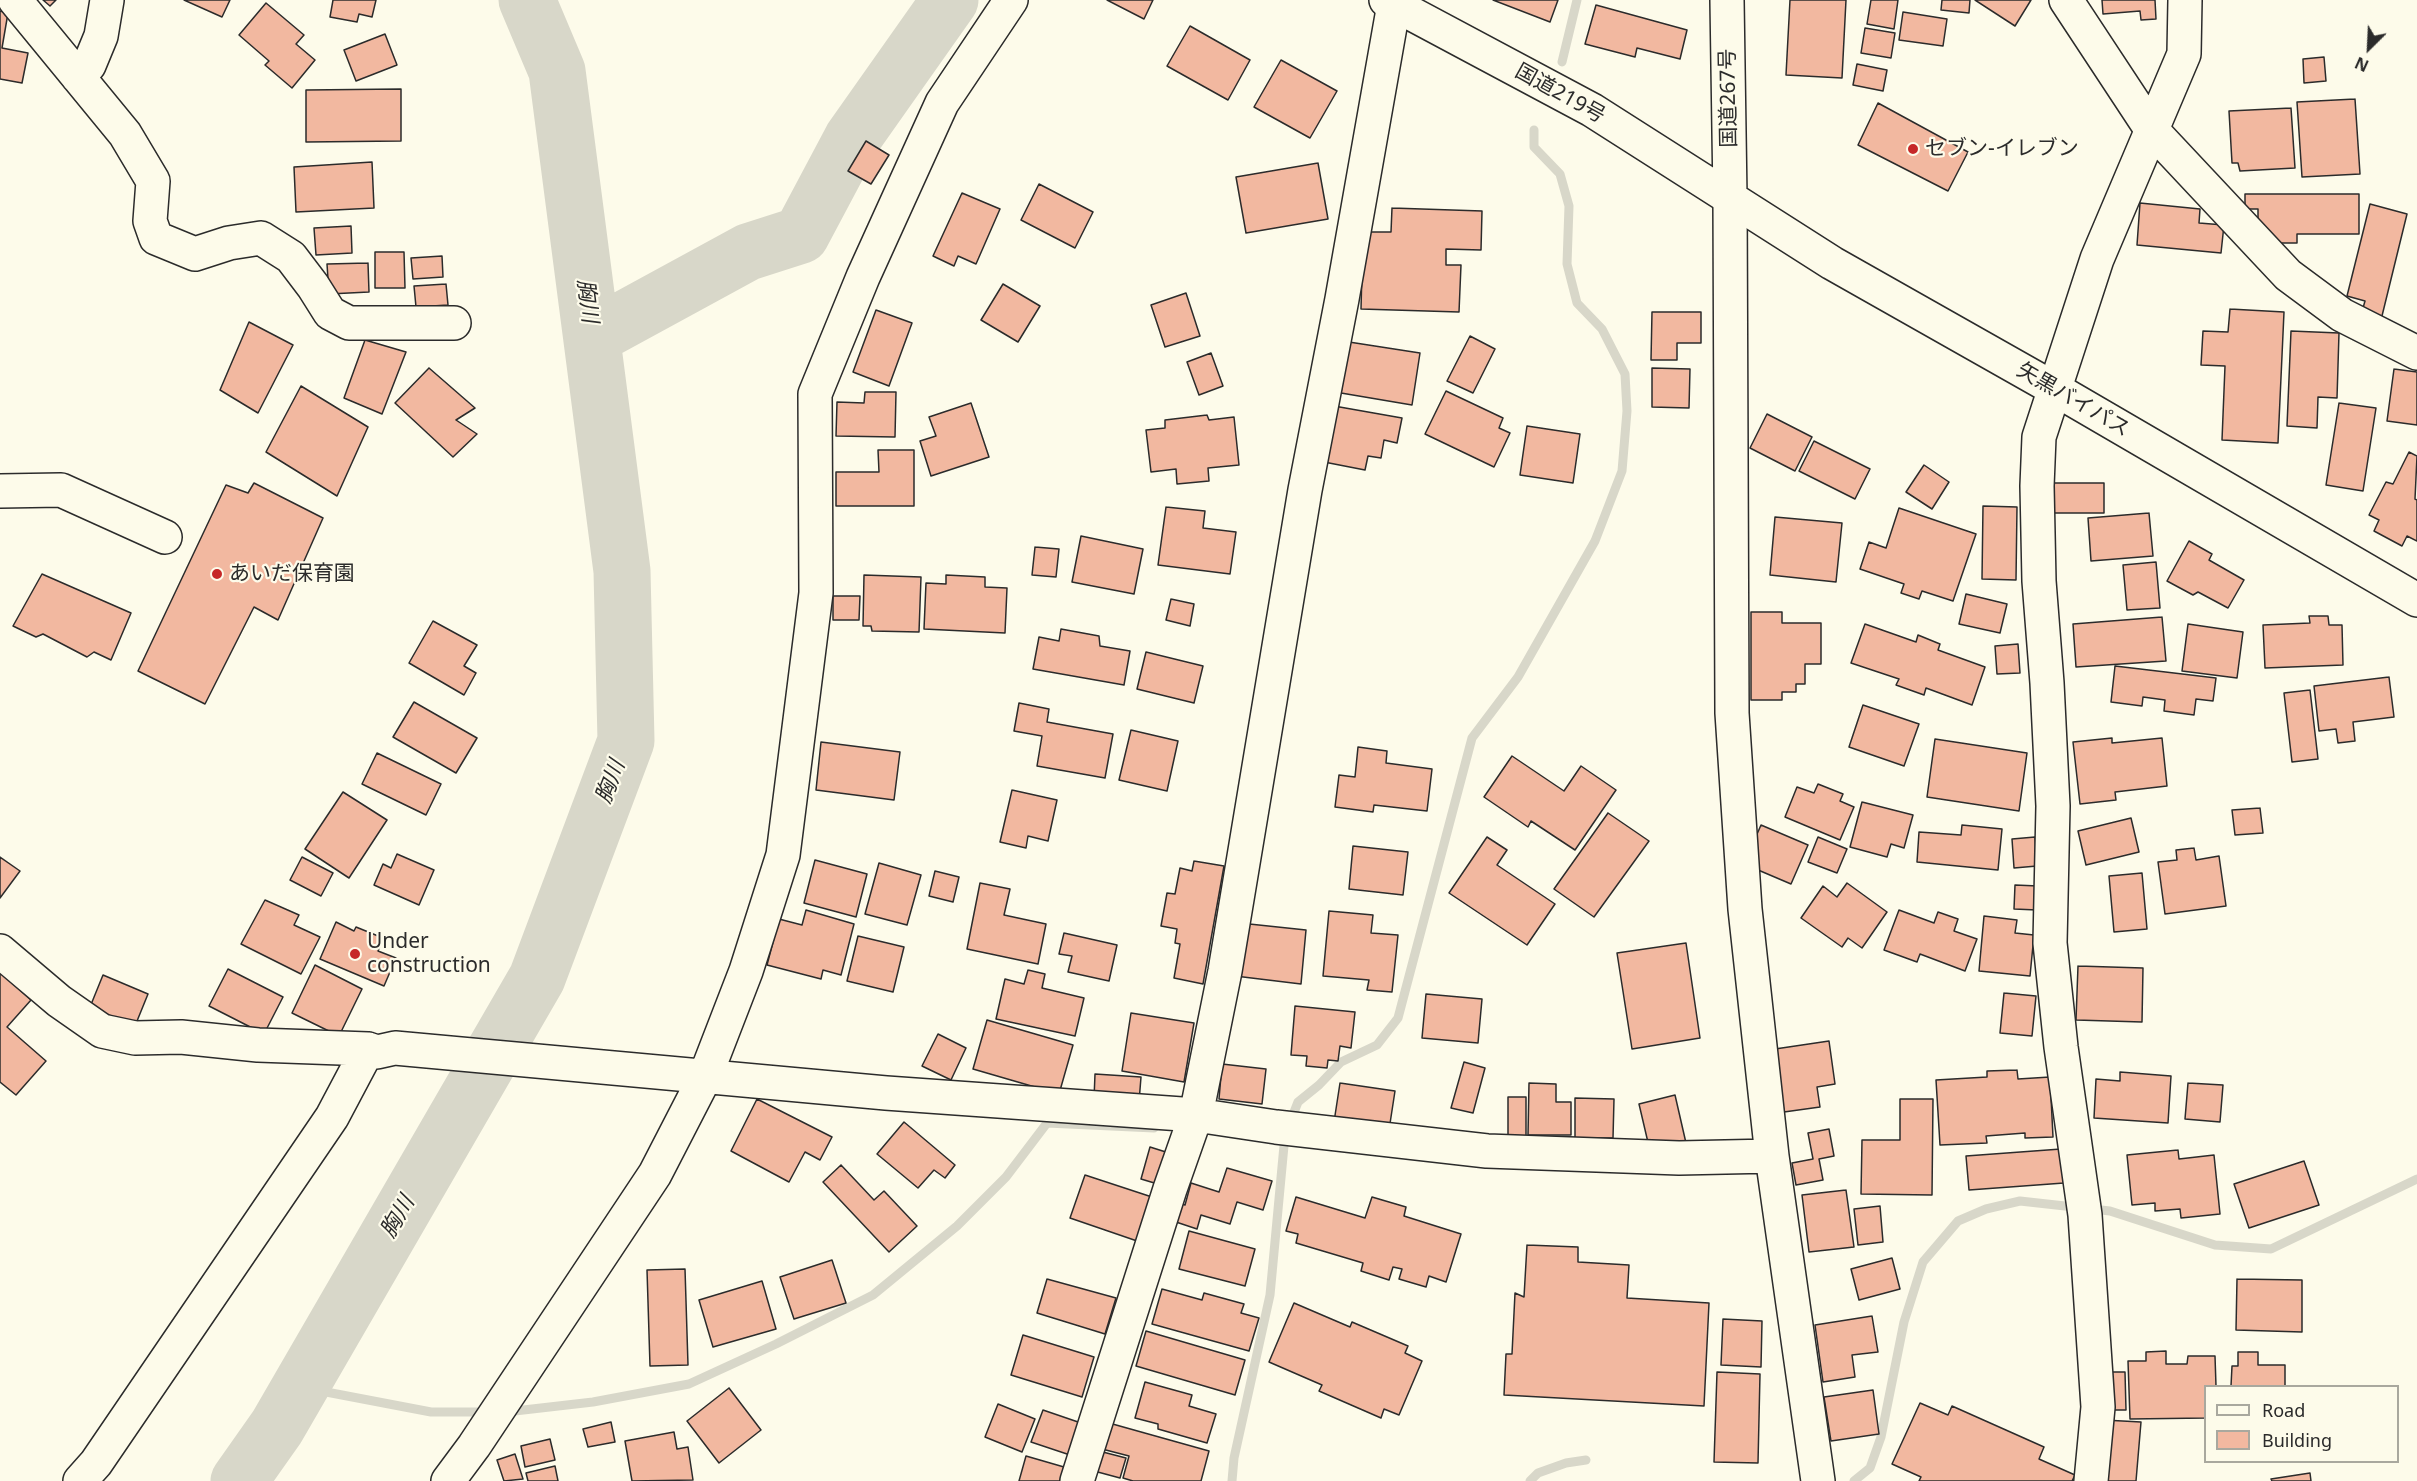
<!DOCTYPE html>
<html>
<head>
<meta charset="utf-8">
<style>
	body { margin:0 }
	#map { position:relative; width:2417px; height:1481px; overflow:hidden; background:#fdfbea; font-family:"Noto Sans",sans-serif }
	canvas { display:block }
	.legend { position:absolute; left:2204px; top:1385px; width:195px; height:78px; box-sizing:border-box; background:#fdfbea; border:2px solid #a9a89e; margin:0; padding:8px 10px; list-style:none; font-size:18px; color:#2b2b2b }
	.legend li { display:flex; align-items:center; gap:12px; height:30px }
	.legend b { width:30px; border:2px solid #a9a89e }
	.north { position:absolute; left:2339px; top:18px; width:60px; height:60px; -webkit-text-stroke:4px #fdfbea; paint-order:stroke; rotate:204deg; font-size:16px; font-weight:700; line-height:24px; text-align:center; color:#2b2b2b }
	.north::after { content:''; display:block; margin:auto; width:21px; height:27px; background:#2b2b2b; clip-path:polygon(50% 0,100% 100%,50% 72%,0 100%) }
</style>
</head>
<body>
<div id="map">
<canvas width="2417" height="1481"></canvas>
<ul class="legend">
<li><b style="height:8px;background:#fdfbea"></b>Road</li>
<li><b style="height:16px;background:#f2b8a0"></b>Building</li>
</ul>
<div class="north">N</div>
</div>
<script>
const ctx = document.querySelector('canvas').getContext('2d');
ctx.lineJoin = 'round';
const toPath = rows => new Path2D(rows.map(r => 'M' + r).join(''));
function stroke(path, color, width, dash) { ctx.strokeStyle = color; ctx.lineWidth = width; ctx.lineCap = dash ? 'butt' : 'round'; ctx.setLineDash(dash || []); ctx.stroke(path); }
function fillPath(path, color) { ctx.fillStyle = color; ctx.fill(path, 'evenodd'); }
function write(font, color, halo, rows, align = 'center') {
  ctx.font = font + ' "Noto Sans","Noto Sans JP",sans-serif'; ctx.lineWidth = 4.5; ctx.setLineDash([]); ctx.textBaseline = 'middle'; ctx.strokeStyle = halo; ctx.fillStyle = color; for (const [text, x, y, turn = 0] of rows) {
    ctx.save(); ctx.translate(x, y); ctx.rotate((+turn || 0) * Math.PI / 180); ctx.textAlign = isNaN(turn) ? turn : align; if (halo) ctx.strokeText(text, 0, 0); ctx.fillText(text, 0, 0); ctx.restore();
  }
}
stroke(toPath([
	[1562,62,1577,0],
	[300,1387,431,1412,487,1412],
	[506,1412,593,1402,689,1384,776,1344,873,1295,957,1226,1006,1177,1047,1123,1154,1128],
	[1232,1481,1234,1458,1270,1295,1285,1135,1298,1102,1319,1085,1341,1062,1377,1045,1398,1018,1472,738,1518,677,1595,541,1622,471,1627,411,1625,374,1602,329,1577,303,1567,264,1569,206,1560,174,1534,147,1534,130],
	[1530,1481,1538,1473,1566,1463,1586,1460],
	[1854,1481,1870,1468,1881,1437,1904,1322,1923,1262,1958,1221,1986,1209,2020,1201,2110,1211,2215,1245,2271,1249,2417,1179]
]), '#d8d7c9', 9);
stroke(toPath([
	[592,337,748,252,801,235,852,139,950,0],
	[239,1481,277,1427,537,978,626,741,622,571,557,71,527,0]
]), '#d8d7c9', 57);
const building = toPath([
	[43,0,56,0,50,6,43,0],
	[184,0,230,0,222,17,184,0],
	[333,0,376,0,372,17,359,14,357,22,330,17,333,0],
	[1107,0,1153,0,1144,19,1107,0],
	[1493,0,1558,0,1550,22,1493,0],
	[1790,0,1846,0,1842,78,1786,75,1790,0],
	[1871,0,1898,0,1894,29,1867,24,1871,0],
	[1942,0,1970,0,1969,13,1941,10,1942,0],
	[1975,0,2031,0,2015,26,1975,0],
	[2102,0,2155,0,2156,19,2141,20,2140,11,2103,14,2102,0],
	[266,3,304,35,296,44,315,60,292,88,265,65,269,61,239,35,266,3],
	[1596,5,1687,30,1680,59,1637,48,1635,57,1585,44,1596,5],
	[0,11,8,13,2,48,28,53,22,83,0,79,0,11],
	[1903,12,1947,19,1943,46,1899,40,1903,12],
	[1190,26,1250,60,1228,100,1167,66,1190,26],
	[1865,28,1895,33,1891,58,1861,53,1865,28],
	[385,34,397,65,356,81,344,50,385,34],
	[2324,57,2326,81,2304,83,2303,59,2324,57],
	[1281,60,1337,91,1310,138,1254,107,1281,60],
	[1857,64,1887,70,1883,91,1853,85,1857,64],
	[401,89,401,141,306,142,306,90,401,89],
	[2355,99,2360,174,2302,177,2297,102,2355,99],
	[1878,103,1968,152,1948,191,1858,145,1878,103],
	[2291,108,2295,168,2240,171,2238,163,2232,163,2229,111,2291,108],
	[866,141,889,155,871,184,848,171,866,141],
	[372,162,374,208,296,212,294,167,372,162],
	[1318,163,1328,219,1246,233,1236,177,1318,163],
	[1039,184,1093,212,1075,248,1021,220,1039,184],
	[962,193,1000,209,976,264,958,256,954,266,933,256,962,193],
	[2245,194,2359,194,2359,234,2297,234,2297,243,2275,243,2275,237,2258,237,2258,209,2245,209,2245,194],
	[2140,203,2200,209,2199,223,2224,225,2221,253,2137,245,2140,203],
	[2370,204,2407,214,2381,320,2361,315,2365,301,2347,296,2370,204],
	[1392,208,1482,211,1481,250,1446,249,1446,265,1461,265,1459,312,1361,309,1363,232,1391,232,1392,208],
	[351,226,352,253,316,255,314,228,351,226],
	[375,252,404,252,405,288,375,288,375,252],
	[442,256,443,277,413,279,411,258,442,256],
	[368,263,369,292,329,294,327,264,368,263],
	[446,284,448,305,416,307,414,286,446,284],
	[1003,284,1040,306,1018,342,981,320,1003,284],
	[1186,293,1200,336,1165,347,1151,305,1186,293],
	[2230,309,2284,312,2278,443,2222,440,2225,366,2201,365,2203,331,2228,332,2230,309],
	[876,310,912,323,889,386,853,372,876,310],
	[1652,312,1701,312,1701,343,1677,343,1677,360,1651,360,1652,312],
	[249,322,293,345,258,413,220,390,249,322],
	[2291,331,2339,333,2337,398,2318,397,2317,428,2287,426,2291,331],
	[1470,336,1495,349,1473,393,1447,381,1470,336],
	[365,340,406,352,382,414,344,398,365,340],
	[1349,342,1420,353,1412,405,1341,393,1349,342],
	[1211,353,1223,386,1199,395,1187,362,1211,353],
	[429,368,475,408,456,420,477,434,453,457,395,403,429,368],
	[1652,368,1690,369,1689,408,1652,407,1652,368],
	[2394,369,2417,372,2417,425,2387,421,2394,369],
	[301,386,368,427,337,496,266,452,301,386],
	[1446,391,1503,418,1499,428,1510,433,1494,467,1425,434,1446,391],
	[865,392,896,392,895,437,836,436,837,402,864,403,865,392],
	[971,403,989,457,931,476,920,441,936,436,929,417,971,403],
	[2339,403,2376,408,2363,491,2326,485,2339,403],
	[1334,406,1402,418,1397,443,1384,440,1381,458,1368,456,1365,470,1324,462,1334,406],
	[1767,414,1812,437,1795,471,1750,448,1767,414],
	[1207,415,1209,420,1234,417,1239,465,1208,468,1209,481,1177,484,1176,469,1151,472,1146,430,1165,428,1165,420,1207,415],
	[1527,426,1580,434,1573,483,1520,475,1527,426],
	[1814,441,1870,469,1855,499,1799,471,1814,441],
	[878,450,914,450,914,506,836,506,836,472,879,472,878,450],
	[2409,452,2417,456,2415,499,2417,500,2417,541,2407,536,2402,546,2374,531,2379,520,2369,515,2386,482,2393,484,2409,452],
	[1924,465,1949,482,1932,509,1906,492,1924,465],
	[254,483,323,518,278,620,254,607,205,704,138,671,226,485,248,493,254,483],
	[2051,483,2104,483,2104,513,2050,513,2051,483],
	[1983,506,2017,507,2016,580,1982,579,1983,506],
	[1166,507,1205,511,1203,528,1236,532,1230,574,1158,565,1166,507],
	[1899,508,1976,534,1953,601,1922,591,1919,599,1901,593,1904,584,1860,569,1869,542,1886,548,1899,508],
	[2149,513,2153,556,2091,561,2088,518,2149,513],
	[1775,517,1842,523,1836,582,1770,575,1775,517],
	[1081,536,1143,549,1134,594,1072,582,1081,536],
	[2189,541,2212,554,2209,560,2244,580,2228,608,2198,592,2193,595,2167,581,2189,541],
	[1035,547,1059,549,1056,577,1032,575,1035,547],
	[2156,562,2160,608,2127,610,2123,565,2156,562],
	[42,574,131,613,111,660,94,652,87,657,43,634,36,637,13,626,42,574],
	[864,575,921,577,919,632,872,631,871,626,863,626,864,575],
	[946,575,985,577,985,587,1007,588,1005,633,924,629,926,583,946,584,946,575],
	[1966,594,2007,604,2000,633,1959,624,1966,594],
	[833,596,860,596,859,620,833,620,833,596],
	[1171,599,1194,604,1190,626,1166,620,1171,599],
	[1751,612,1782,612,1782,623,1821,623,1821,664,1805,664,1805,684,1796,684,1796,692,1782,692,1782,700,1751,700,1751,612],
	[2309,616,2328,616,2329,625,2342,625,2343,665,2265,668,2263,625,2310,623,2309,616],
	[2162,617,2166,661,2076,667,2073,624,2162,617],
	[433,621,477,645,464,666,476,673,464,695,409,663,433,621],
	[1865,624,1916,642,1918,635,1940,644,1938,650,1985,667,1972,705,1926,688,1924,695,1896,685,1899,679,1851,663,1865,624],
	[2188,624,2243,632,2237,678,2182,671,2188,624],
	[1061,629,1099,636,1100,646,1130,651,1124,685,1033,669,1039,637,1059,641,1061,629],
	[2018,644,2020,673,1997,674,1995,646,2018,644],
	[1146,652,1203,666,1194,703,1137,689,1146,652],
	[2115,666,2216,678,2213,701,2196,699,2194,715,2164,711,2165,700,2143,697,2142,706,2111,702,2115,666],
	[2389,677,2394,717,2353,722,2355,741,2338,743,2336,729,2319,731,2314,686,2389,677],
	[2310,690,2318,759,2292,762,2284,693,2310,690],
	[414,702,477,738,456,773,393,737,414,702],
	[1019,703,1049,709,1047,722,1113,734,1105,778,1037,766,1042,736,1014,731,1019,703],
	[1863,705,1919,724,1904,766,1849,747,1863,705],
	[1131,730,1178,741,1167,791,1119,780,1131,730],
	[2112,738,2112,743,2162,738,2167,786,2115,792,2116,800,2080,804,2073,742,2112,738],
	[1935,739,2027,753,2019,811,1927,797,1935,739],
	[821,742,900,752,894,800,816,790,821,742],
	[1358,747,1387,751,1386,763,1432,769,1427,811,1374,805,1373,812,1335,807,1339,775,1355,777,1358,747],
	[377,753,441,784,426,815,362,784,377,753],
	[1512,756,1564,791,1581,766,1616,790,1575,850,1531,821,1528,827,1484,797,1512,756],
	[1818,784,1843,794,1840,801,1854,807,1840,840,1785,817,1797,787,1814,793,1818,784],
	[1012,790,1057,800,1048,841,1028,836,1026,848,1000,842,1012,790],
	[343,792,387,820,349,878,305,849,343,792],
	[1862,802,1913,815,1904,848,1891,844,1887,857,1850,847,1862,802],
	[2260,808,2263,833,2235,835,2232,810,2260,808],
	[1608,813,1649,841,1594,917,1554,889,1608,813],
	[2131,818,2139,852,2086,865,2078,831,2131,818],
	[1761,825,1808,845,1791,884,1744,864,1761,825],
	[1962,825,2002,829,1998,870,1917,862,1919,832,1961,835,1962,825],
	[1487,837,1507,850,1497,865,1555,904,1527,945,1449,893,1487,837],
	[1818,837,1847,849,1837,873,1808,862,1818,837],
	[2035,837,2037,866,2014,868,2012,839,2035,837],
	[1353,846,1408,852,1403,895,1349,889,1353,846],
	[2194,848,2196,860,2219,856,2226,906,2165,914,2158,862,2177,860,2176,850,2194,848],
	[397,854,434,870,419,905,374,885,383,864,391,868,397,854],
	[0,857,20,871,0,898,0,857],
	[302,857,333,873,321,896,290,880,302,857],
	[815,860,867,874,856,917,804,903,815,860],
	[1194,861,1224,866,1203,984,1174,978,1180,944,1175,943,1177,929,1161,926,1167,893,1175,894,1180,868,1192,871,1194,861],
	[879,863,921,875,907,925,865,914,879,863],
	[935,871,959,877,953,902,929,896,935,871],
	[2142,873,2147,929,2114,932,2109,876,2142,873],
	[980,883,1010,889,1004,915,1046,924,1038,964,967,949,980,883],
	[1847,883,1887,912,1862,948,1848,938,1842,947,1801,918,1823,886,1837,897,1847,883],
	[2015,885,2038,886,2037,910,2014,909,2015,885],
	[265,900,299,915,294,925,320,937,301,974,241,944,265,900],
	[806,910,854,924,841,975,823,970,821,979,767,965,779,919,802,925,806,910],
	[1899,910,1934,923,1938,912,1958,919,1954,931,1977,939,1965,971,1920,954,1917,962,1884,950,1899,910],
	[1329,911,1373,915,1371,933,1398,935,1392,992,1367,990,1369,980,1323,976,1329,911],
	[1984,916,2017,920,2015,933,2034,935,2030,976,1979,971,1984,916],
	[336,922,354,931,356,927,383,938,378,951,396,958,384,986,320,959,336,922],
	[1240,923,1306,930,1301,984,1235,976,1240,923],
	[1064,933,1117,945,1109,981,1068,972,1072,956,1059,954,1064,933],
	[858,936,904,947,893,992,847,981,858,936],
	[1686,943,1700,1038,1632,1049,1617,953,1686,943],
	[315,965,362,989,339,1036,292,1013,315,965],
	[2078,966,2143,968,2142,1022,2076,1020,2078,966],
	[228,969,283,997,264,1034,209,1006,228,969],
	[1028,970,1045,974,1042,988,1084,998,1075,1036,996,1019,1005,979,1024,984,1028,970],
	[0,972,31,1000,7,1027,46,1061,16,1095,0,1082,0,972],
	[103,975,148,994,135,1026,90,1007,103,975],
	[2004,993,2036,996,2032,1036,2000,1033,2004,993],
	[1426,994,1482,999,1478,1043,1422,1038,1426,994],
	[1295,1006,1355,1012,1351,1048,1340,1046,1338,1061,1328,1060,1327,1068,1306,1066,1307,1056,1291,1055,1295,1006],
	[1131,1013,1194,1023,1184,1082,1122,1071,1131,1013],
	[987,1020,1073,1045,1059,1094,973,1069,987,1020],
	[938,1034,966,1048,951,1080,922,1066,938,1034],
	[1829,1041,1835,1084,1817,1087,1820,1107,1784,1112,1775,1049,1829,1041],
	[1464,1062,1485,1068,1473,1113,1451,1108,1464,1062],
	[1222,1064,1266,1069,1262,1104,1219,1099,1222,1064],
	[2017,1070,2018,1079,2050,1077,2053,1137,2025,1138,2025,1133,1986,1136,1987,1143,1940,1145,1936,1080,1987,1077,1987,1071,2017,1070],
	[2120,1072,2171,1076,2168,1123,2094,1118,2096,1079,2120,1081,2120,1072],
	[1095,1074,1141,1077,1139,1102,1094,1099,1095,1074],
	[1340,1083,1395,1091,1389,1130,1334,1122,1340,1083],
	[1529,1083,1556,1084,1556,1102,1571,1102,1571,1135,1528,1135,1529,1083],
	[2188,1083,2223,1085,2220,1122,2185,1119,2188,1083],
	[1675,1095,1686,1143,1650,1151,1639,1104,1675,1095],
	[1508,1097,1526,1097,1526,1137,1508,1137,1508,1097],
	[1575,1098,1614,1099,1613,1138,1575,1138,1575,1098],
	[757,1099,832,1137,820,1160,805,1152,789,1182,731,1151,757,1099],
	[1900,1099,1933,1099,1932,1195,1861,1194,1862,1140,1900,1140,1900,1099],
	[904,1122,955,1165,945,1178,934,1170,918,1188,877,1154,904,1122],
	[1829,1129,1834,1156,1819,1159,1823,1180,1796,1185,1792,1163,1813,1159,1808,1133,1829,1129],
	[1150,1147,1169,1153,1161,1185,1141,1179,1150,1147],
	[2061,1149,2064,1183,1969,1190,1966,1156,2061,1149],
	[2178,1150,2179,1159,2214,1155,2220,1214,2181,1218,2180,1209,2155,1211,2155,1203,2132,1205,2127,1155,2178,1150],
	[2304,1161,2319,1205,2249,1228,2234,1184,2304,1161],
	[841,1165,874,1200,884,1191,917,1226,889,1252,823,1182,841,1165],
	[1227,1168,1272,1181,1263,1210,1237,1202,1230,1224,1201,1215,1197,1229,1170,1220,1176,1202,1185,1205,1191,1183,1219,1192,1227,1168],
	[1085,1175,1155,1198,1140,1242,1070,1218,1085,1175],
	[1846,1190,1854,1247,1809,1252,1802,1195,1846,1190],
	[1296,1197,1365,1218,1372,1197,1406,1207,1404,1216,1461,1234,1446,1282,1429,1276,1426,1287,1399,1279,1402,1269,1393,1267,1389,1280,1361,1271,1363,1263,1296,1243,1298,1234,1286,1231,1296,1197],
	[1880,1206,1883,1242,1858,1245,1854,1209,1880,1206],
	[1189,1231,1255,1249,1245,1286,1179,1269,1189,1231],
	[1527,1245,1578,1247,1578,1262,1629,1265,1627,1298,1709,1303,1704,1406,1504,1395,1506,1354,1512,1354,1515,1293,1524,1297,1527,1245],
	[1892,1258,1900,1289,1859,1300,1851,1269,1892,1258],
	[832,1260,846,1303,794,1319,780,1277,832,1260],
	[685,1269,688,1365,650,1366,647,1270,685,1269],
	[1047,1279,1116,1298,1105,1334,1037,1313,1047,1279],
	[2237,1279,2302,1280,2302,1332,2236,1330,2237,1279],
	[762,1281,776,1329,713,1347,699,1300,762,1281],
	[1162,1289,1202,1300,1204,1293,1244,1304,1241,1313,1259,1318,1249,1351,1152,1324,1162,1289],
	[1294,1303,1350,1327,1352,1322,1408,1346,1405,1353,1422,1361,1399,1415,1384,1409,1381,1418,1319,1391,1322,1385,1269,1362,1294,1303],
	[1872,1316,1878,1352,1852,1355,1855,1377,1823,1382,1815,1325,1872,1316],
	[1723,1319,1762,1321,1761,1367,1721,1365,1723,1319],
	[1146,1331,1245,1360,1235,1395,1136,1366,1146,1331],
	[1023,1335,1094,1357,1082,1397,1011,1375,1023,1335],
	[2166,1351,2166,1364,2187,1364,2188,1356,2215,1356,2216,1386,2206,1386,2206,1418,2130,1419,2128,1361,2146,1361,2146,1352,2166,1351],
	[2238,1352,2258,1352,2258,1365,2285,1365,2285,1386,2231,1386,2232,1366,2238,1366,2238,1352],
	[1717,1372,1760,1374,1758,1463,1714,1462,1717,1372],
	[2102,1372,2125,1372,2126,1410,2103,1410,2102,1372],
	[1145,1382,1192,1395,1189,1406,1216,1414,1207,1443,1158,1429,1158,1424,1135,1418,1145,1382],
	[729,1388,761,1430,719,1463,687,1421,729,1388],
	[1873,1390,1879,1434,1831,1441,1824,1397,1873,1390],
	[1920,1403,1948,1415,1952,1406,2044,1447,2039,1459,2075,1475,2072,1481,1919,1481,1921,1477,1892,1464,1920,1403],
	[998,1404,1035,1419,1022,1452,985,1437,998,1404],
	[1043,1410,1081,1423,1070,1455,1031,1442,1043,1410],
	[2104,1420,2141,1422,2136,1481,2100,1481,2104,1420],
	[611,1422,615,1442,588,1447,583,1429,611,1422],
	[1109,1423,1209,1451,1201,1481,1133,1481,1123,1478,1129,1456,1102,1449,1109,1423],
	[674,1432,677,1449,688,1447,693,1480,632,1481,625,1441,674,1432],
	[550,1439,555,1460,525,1467,521,1446,550,1439],
	[1099,1451,1126,1458,1120,1478,1094,1471,1099,1451],
	[515,1454,523,1479,504,1481,497,1460,515,1454],
	[1026,1456,1064,1467,1060,1481,1019,1481,1026,1456],
	[555,1466,558,1481,528,1481,526,1473,555,1466],
	[2310,1473,2311,1481,2272,1481,2271,1479,2310,1473]
]);
fillPath(building, '#f2b8a0');
stroke(building, '#2b2b2b', 1.5);
const minor = toPath([
	[15,0,125,134,153,181,150,221,156,238,195,254,229,243,261,238,291,257,313,286,330,313,349,323,454,323],
	[2066,0,2151,129,2288,275,2342,315,2417,353],
	[78,77,89,65,101,36,107,0],
	[1730,197,1732,713,1745,909,1772,1156,1818,1481],
	[0,491,61,490,165,537],
	[0,951,59,1001,102,1031,135,1038,181,1037,258,1045,368,1049,377,1052,395,1048,886,1093,1196,1115,1276,1127,1487,1151,1679,1158,1772,1156],
	[80,1481,96,1463,332,1117,368,1049],
	[448,1481,474,1446,655,1174,705,1077,746,971,783,855,816,593,815,394,863,277,942,103,1011,0],
	[1077,1481,1170,1189,1196,1115,1225,971,1305,490,1342,299,1394,4],
	[2091,1481,2098,1407,2085,1215,2061,1047,2050,943,2053,806,2047,683,2039,581,2037,486,2039,437,2097,259,2184,54,2185,0]
]);
const highway = toPath([
	[1386,0,1592,110,1832,263,2053,388,2417,600],
	[1727,0,1730,197]
]);
stroke(minor, '#2b2b2b', 36);
stroke(highway, '#2b2b2b', 36);
stroke(minor, '#fdfbea', 33);
stroke(highway, '#fdfbea', 33);
for (const [x, y, r, color] of [
	[1913,149,6,"#c62828"],
	[217,574,6,"#c62828"],
	[355,954,6,"#c62828"]
]) { const dot = new Path2D(); dot.arc(x, y, r, 0, 2 * Math.PI); ctx.fillStyle = color; ctx.fill(dot); stroke(dot, '#fdfbea', 2); }
write('21px', '#2b2b2b', '#fdfbea', [
	["国道219号",1560,94,29],
	["国道267号",1729,98,-91],
	["矢黒バイパス",2073,400,30]
]);
write('21px', '#2b2b2b', '#fdfbea', [
	["セブン-イレブン",1925,149],
	["あいだ保育園",229,574],
	["Under",367,942],
	["construction",367,966]
], 'left');
write('italic 22px', '#2b2b2b', '#fdfbea', [
	["胸川",587,301,83],
	["胸川",611,782,-69],
	["胸川",398,1217,-60]
]);
</script>
</body>
</html>
